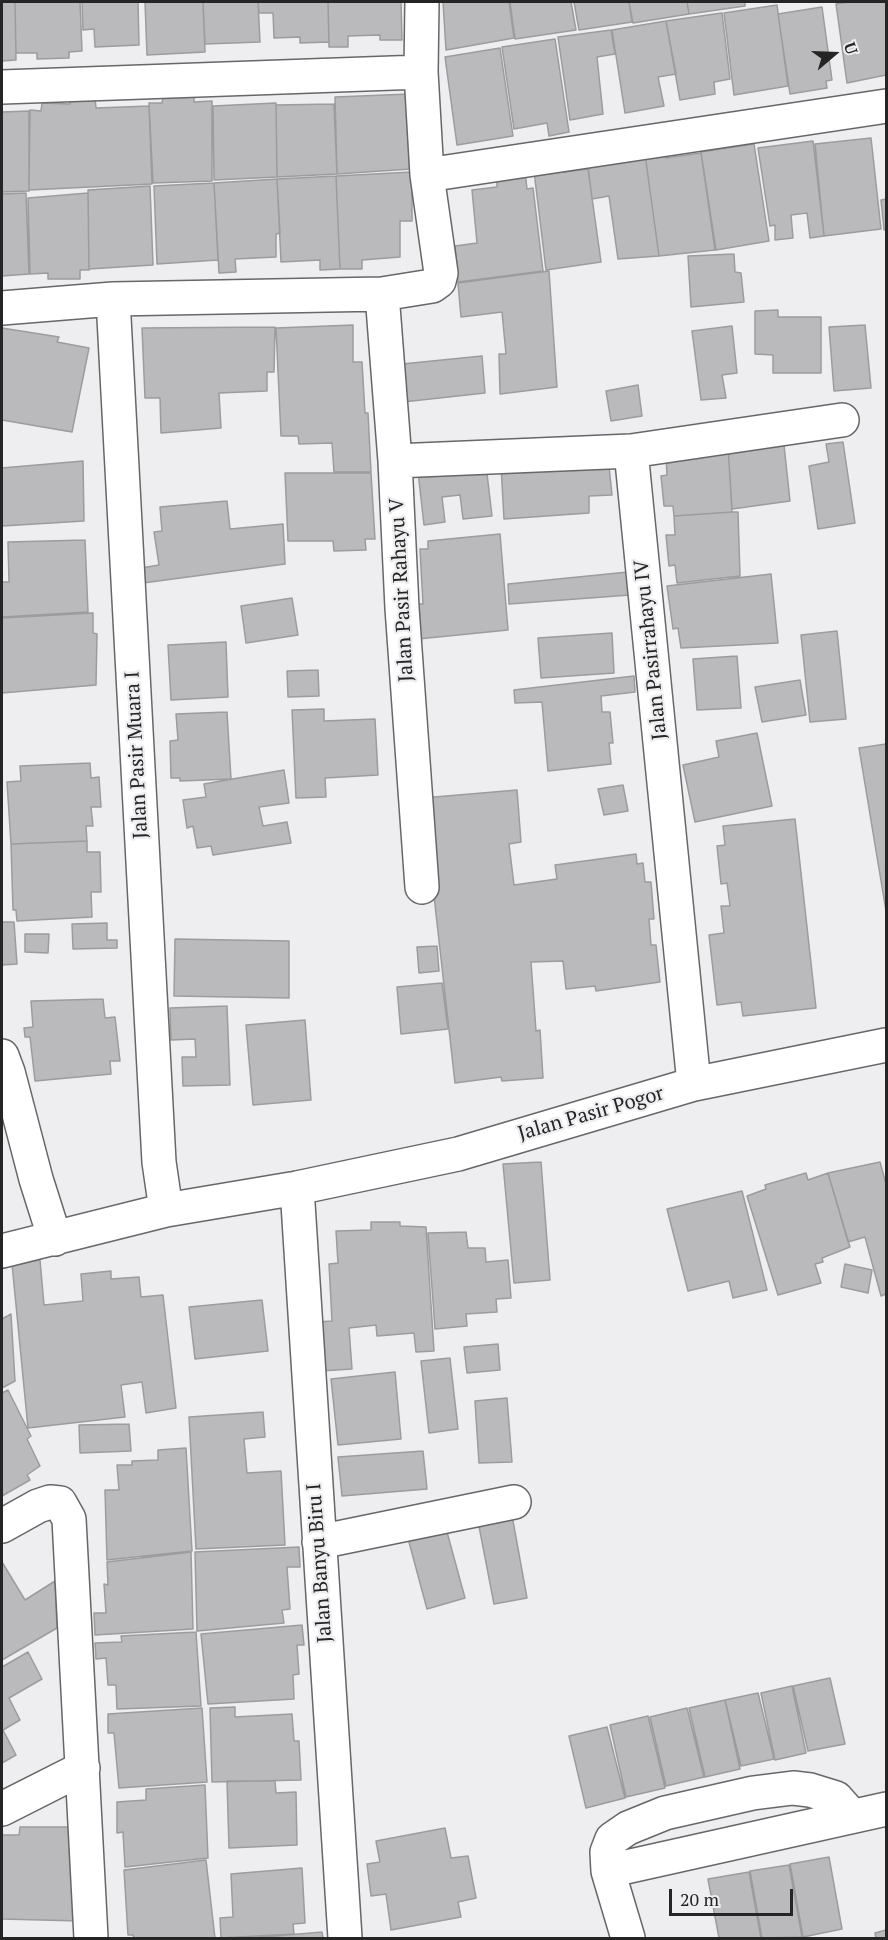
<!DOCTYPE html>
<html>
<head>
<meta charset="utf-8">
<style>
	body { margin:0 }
	#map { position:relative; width:888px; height:1940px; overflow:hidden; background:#eeeef1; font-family:"PT Serif",serif }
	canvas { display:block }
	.frame { position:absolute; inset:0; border:3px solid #252526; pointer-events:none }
	.north { position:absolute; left:804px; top:24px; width:60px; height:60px; -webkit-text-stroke:4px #eeeef1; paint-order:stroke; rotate:71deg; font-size:16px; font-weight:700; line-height:24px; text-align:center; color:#252526 }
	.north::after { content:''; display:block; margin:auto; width:21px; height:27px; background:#252526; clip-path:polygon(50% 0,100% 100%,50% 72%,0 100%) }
	.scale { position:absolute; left:669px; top:1889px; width:124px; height:27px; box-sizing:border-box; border:3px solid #252526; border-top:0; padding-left:8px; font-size:18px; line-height:21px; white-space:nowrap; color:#252526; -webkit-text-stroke:4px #eeeef1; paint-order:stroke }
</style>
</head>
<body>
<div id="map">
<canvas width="888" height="1940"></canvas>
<div class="frame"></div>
<div class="north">U</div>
<div class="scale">20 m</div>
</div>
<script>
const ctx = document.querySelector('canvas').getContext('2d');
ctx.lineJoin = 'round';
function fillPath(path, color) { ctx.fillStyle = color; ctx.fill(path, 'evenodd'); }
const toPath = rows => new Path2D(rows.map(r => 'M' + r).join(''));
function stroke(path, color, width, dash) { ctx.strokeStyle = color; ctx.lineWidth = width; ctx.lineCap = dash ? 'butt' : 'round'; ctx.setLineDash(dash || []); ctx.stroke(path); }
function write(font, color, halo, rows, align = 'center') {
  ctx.font = font + ' "PT Serif",serif'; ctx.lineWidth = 4.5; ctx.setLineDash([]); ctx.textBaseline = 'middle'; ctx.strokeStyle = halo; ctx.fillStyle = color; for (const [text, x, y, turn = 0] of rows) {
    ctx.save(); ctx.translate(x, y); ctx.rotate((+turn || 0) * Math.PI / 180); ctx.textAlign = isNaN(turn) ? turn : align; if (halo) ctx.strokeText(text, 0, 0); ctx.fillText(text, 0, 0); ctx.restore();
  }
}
const building = toPath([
	[2,2,15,2,16,60,2,61,2,2],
	[15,2,80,2,82,51,69,52,69,58,37,59,37,53,16,53,15,2],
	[82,2,138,2,139,45,95,47,94,29,83,30,82,2],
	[145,2,203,2,205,52,147,55,145,2],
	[203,2,258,2,260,42,205,44,203,2],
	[258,2,328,2,329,42,300,43,300,37,274,38,273,13,259,13,258,2],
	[328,2,401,2,402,40,380,40,380,35,348,36,348,47,329,47,328,2],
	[443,2,509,2,514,38,446,50,443,2],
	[510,2,571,2,576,30,515,39,510,2],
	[574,2,629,2,632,22,579,30,574,2],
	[629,2,687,2,689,14,633,23,629,2],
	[687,2,745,2,745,6,689,14,687,2],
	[849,2,886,2,886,75,847,83,836,4,849,2],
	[777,5,788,86,734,95,724,13,777,5],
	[822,7,832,80,826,81,827,88,790,94,778,14,822,7],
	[722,13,730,79,714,82,715,94,680,100,666,21,722,13],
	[666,21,676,74,658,77,664,106,625,113,612,30,666,21],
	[611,30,615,54,597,57,603,114,570,120,558,37,611,30],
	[555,39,569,132,549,136,547,123,514,129,502,47,555,39],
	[500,48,513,136,457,145,445,57,500,48],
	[410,94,411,169,337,174,335,97,410,94],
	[194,97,194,102,212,101,212,181,153,183,149,103,162,103,163,98,194,97],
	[71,98,95,98,96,108,149,106,152,184,29,190,30,110,41,111,42,103,70,104,71,98],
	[276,103,277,177,214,180,213,106,276,103],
	[334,104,337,174,277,177,276,105,334,104],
	[29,111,29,191,2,192,2,112,29,111],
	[871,138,881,229,824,236,815,144,871,138],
	[813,141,824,236,810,238,807,213,791,215,793,238,775,240,775,225,770,226,758,148,813,141],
	[754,144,769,241,716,250,701,152,754,144],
	[664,145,666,158,701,153,715,250,659,256,644,147,664,145],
	[644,147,659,256,618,259,609,196,592,199,587,157,644,147],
	[562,160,564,172,588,169,601,262,546,270,533,163,562,160],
	[525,171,527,189,533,188,543,271,458,282,455,246,477,243,472,190,497,187,497,174,525,171],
	[412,172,412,221,400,221,400,257,362,260,362,269,340,269,336,176,412,172],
	[336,176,340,269,320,270,320,260,281,262,277,179,336,176],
	[277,179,280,233,276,234,276,257,235,259,236,272,219,273,214,183,277,179],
	[214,183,218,260,157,264,154,186,214,183],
	[150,186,153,265,89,269,88,190,150,186],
	[26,193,29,274,2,276,2,194,26,193],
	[88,193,89,270,80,270,80,279,48,279,48,273,30,274,28,198,88,193],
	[886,199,886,229,884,230,881,200,886,199],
	[734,254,735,272,741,273,744,302,691,307,688,256,734,254],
	[549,271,557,387,500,394,499,354,506,354,502,312,461,317,458,283,549,271],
	[778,310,778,317,821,317,821,373,773,373,773,355,755,354,755,311,778,310],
	[353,325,353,362,362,362,365,413,368,413,371,472,334,472,332,443,299,444,298,436,281,436,276,328,353,325],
	[865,325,871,388,834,391,829,327,865,325],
	[732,326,737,373,722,375,726,398,701,400,692,331,732,326],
	[275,327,274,372,267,372,267,391,219,393,221,428,161,433,160,398,145,398,142,328,275,327],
	[2,328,59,337,57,342,89,348,72,432,2,420,2,328],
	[482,356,485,393,403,402,402,364,482,356],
	[638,385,642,416,611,421,606,391,638,385],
	[843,442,855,523,818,529,809,466,829,462,826,444,843,442],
	[784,445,790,501,732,509,728,446,784,445],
	[728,446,732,512,674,516,673,506,664,506,661,476,667,475,666,457,728,446],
	[608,457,612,495,589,496,589,513,504,519,501,466,608,457],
	[83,461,84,521,2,526,2,468,83,461],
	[486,465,492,516,463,519,460,495,442,497,445,522,424,525,418,472,486,465],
	[285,473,371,473,375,539,365,539,366,550,334,551,333,541,288,541,285,473],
	[227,501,230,529,283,524,285,564,143,583,141,568,159,565,154,532,162,531,160,507,227,501],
	[732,512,738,512,740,576,677,583,675,565,669,566,666,535,675,535,674,516,732,512],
	[500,534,508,630,418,639,416,604,423,604,420,549,428,549,428,541,500,534],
	[85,540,88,612,2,617,2,582,9,582,8,542,85,540],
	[628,572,630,595,509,604,508,584,628,572],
	[771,574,778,643,681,648,678,628,673,629,667,586,771,574],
	[292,598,298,635,246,643,241,606,292,598],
	[93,613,93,633,97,634,96,685,2,693,2,618,93,613],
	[837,631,846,719,810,722,801,635,837,631],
	[612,633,614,673,541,678,538,638,612,633],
	[226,642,228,697,171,700,168,645,226,642],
	[737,656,741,708,697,710,693,659,737,656],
	[318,670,319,696,288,697,287,671,318,670],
	[634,676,635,692,601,696,602,712,610,712,613,743,609,743,611,764,548,771,542,702,515,703,514,690,634,676],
	[800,680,806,715,762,722,755,687,800,680],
	[324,709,324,721,375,719,378,775,325,778,326,797,296,798,292,710,324,709],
	[227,712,231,779,180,781,180,778,171,778,170,741,178,740,176,714,227,712],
	[757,733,772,806,695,822,683,765,719,757,716,741,757,733],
	[886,744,886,911,859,748,886,744],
	[90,763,91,778,99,777,101,807,91,807,93,826,86,826,87,841,11,844,7,782,21,781,20,766,90,763],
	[284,770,289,803,259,807,263,826,287,822,291,843,213,855,211,846,197,848,193,826,187,828,183,800,206,797,204,784,284,770],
	[623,785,628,811,604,815,598,789,623,785],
	[517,790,521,842,509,844,514,885,557,879,555,865,636,854,637,864,643,863,645,882,651,882,654,919,649,919,651,945,656,945,660,982,596,991,595,986,566,989,563,961,531,962,536,1031,540,1030,543,1078,502,1081,501,1077,455,1083,423,798,517,790],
	[795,819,816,1008,743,1016,741,1002,717,1005,709,935,724,933,721,906,730,906,727,883,721,884,717,846,725,845,723,826,795,819],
	[87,841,87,852,100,852,101,892,91,892,92,917,17,921,16,910,13,910,11,844,87,841],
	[2,922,14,922,17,964,2,965,2,922],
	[107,923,107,940,117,940,117,948,73,949,72,924,107,923],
	[25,934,49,934,48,953,25,952,25,934],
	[175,939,289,941,289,998,174,996,175,939],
	[437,946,439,971,419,973,417,947,437,946],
	[442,983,448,1029,401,1034,397,987,442,983],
	[103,999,105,1018,115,1017,120,1061,110,1061,111,1074,35,1081,30,1037,25,1037,24,1028,33,1027,31,1001,103,999],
	[227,1006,230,1085,183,1086,182,1057,196,1057,195,1039,171,1040,170,1008,227,1006],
	[305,1020,311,1100,253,1105,246,1025,305,1020],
	[541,1162,550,1280,514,1283,503,1164,541,1162],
	[880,1162,886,1184,886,1294,881,1296,865,1237,848,1242,828,1173,880,1162],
	[806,1173,808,1180,828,1173,850,1247,822,1258,823,1262,815,1264,821,1283,778,1295,747,1196,766,1189,765,1185,806,1173],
	[742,1191,767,1290,733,1298,729,1281,688,1291,667,1209,742,1191],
	[371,1222,400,1222,400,1226,426,1227,434,1351,416,1352,414,1333,377,1336,376,1325,349,1328,352,1369,320,1371,317,1322,332,1321,329,1264,338,1263,336,1231,371,1230,371,1222],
	[466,1232,468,1248,485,1248,486,1262,508,1260,511,1298,496,1299,497,1312,466,1314,467,1326,435,1329,428,1233,466,1232],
	[40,1260,44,1305,83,1301,81,1274,111,1271,111,1279,139,1277,141,1297,163,1295,176,1408,146,1413,142,1382,121,1385,125,1417,28,1428,12,1264,40,1260],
	[845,1264,872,1270,868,1293,841,1287,845,1264],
	[262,1300,268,1351,195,1359,189,1307,262,1300],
	[11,1314,15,1381,2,1388,2,1319,11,1314],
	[498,1344,500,1370,467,1373,464,1347,498,1344],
	[450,1358,458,1429,429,1433,421,1361,450,1358],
	[395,1372,401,1439,338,1445,331,1379,395,1372],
	[8,1390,31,1436,27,1439,40,1466,27,1475,30,1480,2,1496,2,1393,8,1390],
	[507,1398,512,1462,479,1463,475,1401,507,1398],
	[263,1412,265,1437,244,1439,247,1473,281,1471,285,1545,196,1549,189,1417,263,1412],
	[129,1424,131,1451,80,1453,79,1425,129,1424],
	[186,1448,192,1551,107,1560,105,1490,119,1490,117,1465,132,1465,132,1461,158,1460,158,1450,186,1448],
	[423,1451,427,1489,342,1496,338,1457,423,1451],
	[511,1510,527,1598,494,1604,477,1516,511,1510],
	[444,1521,465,1598,427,1609,406,1531,444,1521],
	[299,1547,300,1567,287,1567,290,1609,282,1610,284,1623,197,1631,195,1552,299,1547],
	[191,1552,193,1629,95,1635,94,1613,106,1613,104,1584,108,1585,107,1562,191,1552],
	[2,1562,25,1600,55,1581,57,1628,2,1660,2,1562],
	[302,1625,304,1645,297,1645,299,1674,293,1675,294,1699,208,1704,201,1634,302,1625],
	[196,1632,201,1706,117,1709,116,1685,108,1685,106,1658,96,1659,95,1643,122,1642,121,1636,196,1632],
	[28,1652,42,1679,9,1698,20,1720,3,1730,16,1755,2,1763,2,1667,28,1652],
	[830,1678,845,1744,808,1751,793,1686,830,1678],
	[792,1686,806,1753,775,1760,761,1693,792,1686],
	[758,1693,774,1759,741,1766,725,1700,758,1693],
	[725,1700,740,1769,705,1777,689,1708,725,1700],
	[235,1707,235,1717,292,1714,294,1741,299,1741,301,1780,212,1782,210,1708,235,1707],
	[202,1708,207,1782,119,1788,114,1733,108,1733,108,1714,202,1708],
	[687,1708,704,1777,666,1786,650,1717,687,1708],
	[648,1716,665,1788,626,1797,610,1725,648,1716],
	[607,1727,625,1798,586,1808,569,1736,607,1727],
	[227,1781,275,1781,276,1793,296,1792,297,1845,229,1848,227,1781],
	[205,1785,208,1858,125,1867,123,1832,117,1833,117,1802,146,1800,146,1789,205,1785],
	[20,1827,74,1827,79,1921,2,1919,2,1835,19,1835,20,1827],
	[445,1828,451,1858,468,1856,476,1898,458,1902,461,1917,391,1930,386,1894,371,1896,367,1864,380,1862,376,1841,445,1828],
	[829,1857,842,1929,803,1937,790,1864,829,1857],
	[206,1860,215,1938,134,1938,133,1935,128,1935,124,1870,206,1860],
	[789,1865,802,1937,762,1938,750,1871,789,1865],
	[302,1868,305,1923,293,1924,294,1934,221,1938,220,1918,233,1917,231,1874,302,1868],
	[749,1872,761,1938,719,1938,708,1879,749,1872],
	[886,1930,886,1938,876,1938,875,1933,886,1930],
	[322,1932,323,1938,253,1938,322,1932]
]);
fillPath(building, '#bababd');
stroke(building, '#9c9c9f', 1.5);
const minor = toPath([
	[2,87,421,72],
	[427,175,886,106],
	[382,294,395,461,402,608,422,887],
	[113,299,159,1162,166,1210],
	[2,308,113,299,382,294,432,286,439,281,441,273,427,175,421,72,422,2],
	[631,451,842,420],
	[395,461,631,451,694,1084],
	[2,1056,8,1072,36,1179,55,1239],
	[297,1188,345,1938],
	[2,1251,166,1210,297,1188,458,1154,694,1084,886,1045],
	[2,1526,38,1506,50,1502,60,1503,69,1519,91,1938],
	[319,1542,514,1502],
	[2,1809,83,1768],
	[608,1871,607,1852,612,1839,628,1828,665,1813,753,1793,793,1788,810,1790,836,1798,852,1816],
	[628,1938,608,1871,886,1809]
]);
stroke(minor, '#666769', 36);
stroke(minor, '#fff', 33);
write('20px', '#252526', '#eeeef1', [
	["Jalan Pasir Rahayu V",402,590,-93],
	["Jalan Pasirrahayu IV",651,650,-96],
	["Jalan Pasir Muara I",137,755,-93],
	["Jalan Pasir Pogor",591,1114,-16],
	["Jalan Banyu Biru I",320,1563,-94]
]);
</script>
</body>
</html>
